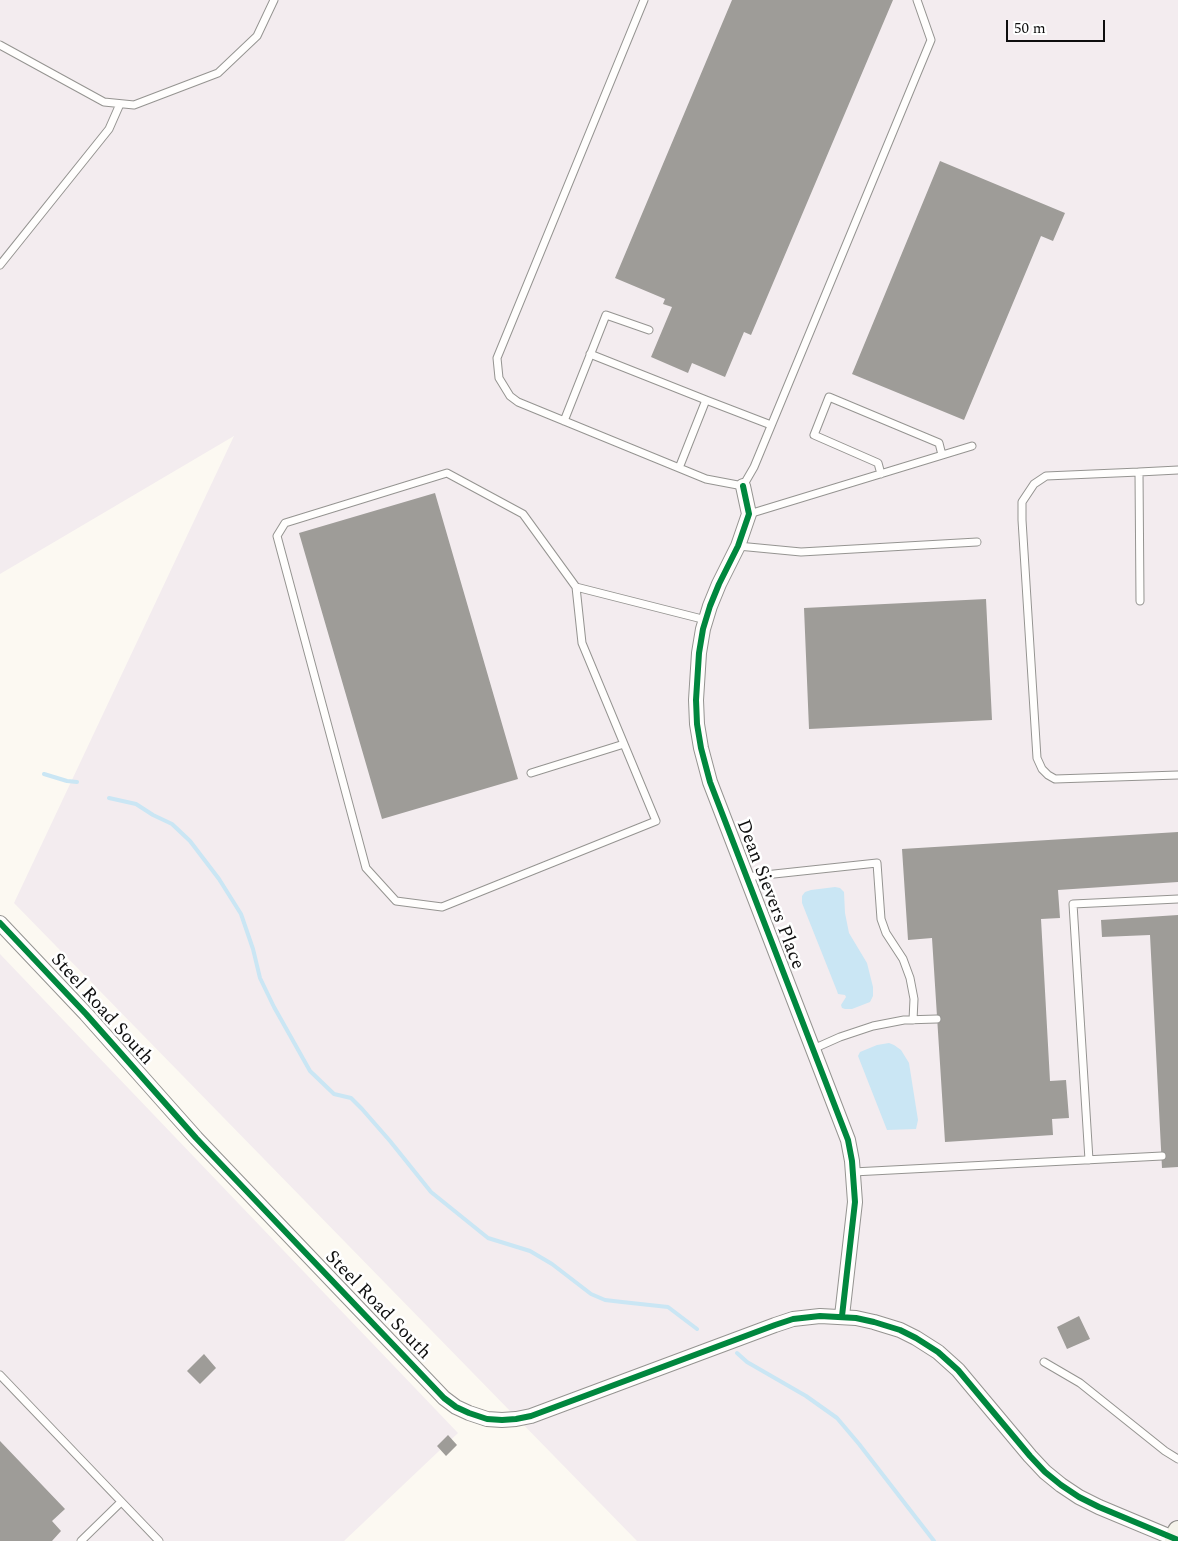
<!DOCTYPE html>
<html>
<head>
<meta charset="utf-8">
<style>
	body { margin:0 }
	#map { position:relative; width:1178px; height:1541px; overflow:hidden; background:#fcf9f2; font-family:Spectral,serif }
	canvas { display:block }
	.scale { position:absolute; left:1006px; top:20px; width:99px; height:22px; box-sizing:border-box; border:2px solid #0e0e0e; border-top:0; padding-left:6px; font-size:15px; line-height:18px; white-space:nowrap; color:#0e0e0e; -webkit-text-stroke:4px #fff; paint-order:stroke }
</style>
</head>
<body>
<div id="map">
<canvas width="1178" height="1541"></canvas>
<div class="scale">50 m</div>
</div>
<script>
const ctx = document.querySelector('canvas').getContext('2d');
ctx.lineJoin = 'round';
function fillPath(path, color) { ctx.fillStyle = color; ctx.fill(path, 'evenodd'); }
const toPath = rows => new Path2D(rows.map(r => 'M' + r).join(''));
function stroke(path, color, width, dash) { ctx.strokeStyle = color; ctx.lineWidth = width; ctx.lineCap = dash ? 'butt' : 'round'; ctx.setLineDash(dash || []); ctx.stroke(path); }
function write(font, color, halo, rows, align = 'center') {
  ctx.font = font + ' Spectral,serif'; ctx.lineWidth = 5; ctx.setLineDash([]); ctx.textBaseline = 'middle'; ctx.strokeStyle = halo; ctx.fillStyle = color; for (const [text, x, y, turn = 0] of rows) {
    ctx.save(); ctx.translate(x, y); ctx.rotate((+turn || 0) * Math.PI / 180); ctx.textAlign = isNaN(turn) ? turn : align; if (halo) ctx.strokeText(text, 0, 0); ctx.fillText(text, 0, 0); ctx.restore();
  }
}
fillPath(toPath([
	[0,0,1178,0,1178,1541,637,1541,14,903,234,436,0,574],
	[0,954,458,1433,344,1541,0,1541]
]), '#f3ecef');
fillPath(toPath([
	[835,887,840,888,844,892,845,913,849,933,867,963,873,987,873,996,870,1002,852,1009,845,1009,842,1008,841,1005,846,997,845,995,838,994,837,991,802,903,802,896,805,892,811,890],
	[889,1043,894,1045,901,1050,909,1063,918,1120,916,1129,887,1130,858,1056,860,1052,877,1045]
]), '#cae6f4');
stroke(toPath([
	[44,774,67,781,77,782],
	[109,798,136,804,153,815,172,824,190,841,219,879,241,914,253,949,260,978,274,1007,310,1071,334,1094,351,1098,362,1109,390,1141,431,1192,488,1238,530,1251,552,1264,591,1294,605,1300,622,1302,668,1307,697,1329],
	[737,1353,747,1362,806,1396,837,1418,859,1444,934,1541]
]), '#cae6f4', 4);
fillPath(toPath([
	[732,0,893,0,751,335,744,332,725,377,692,363,688,373,651,357,672,307,663,304,665,299,615,278],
	[940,161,1065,213,1053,241,1041,236,964,420,852,374],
	[435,493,518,779,382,819,299,533],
	[986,599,992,720,809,729,804,608],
	[1178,832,1178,882,1058,890,1060,918,1041,919,1050,1081,1066,1080,1069,1118,1052,1119,1053,1135,945,1142,932,938,908,940,902,849],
	[1178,915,1178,1167,1162,1168,1150,935,1102,937,1101,920],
	[1079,1316,1090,1339,1067,1349,1057,1327],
	[204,1354,216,1368,200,1384,187,1371],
	[448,1435,457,1445,446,1456,437,1446],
	[0,1441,65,1509,52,1521,61,1531,52,1541,0,1541]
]), '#9e9c98');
const lane = toPath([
	[644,0,497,358,499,378,510,396,518,402,706,479,743,486,754,467,931,40,917,0],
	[0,45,104,102,134,105,218,73,257,36,274,0],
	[0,265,109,129,120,104],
	[590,354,706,400],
	[564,421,606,315,649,330],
	[679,468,706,400,771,425],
	[1139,472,1046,476,1034,484,1022,502,1022,520,1037,758,1042,769,1048,775,1055,779,1178,775],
	[881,474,878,463,814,435,829,397,939,443,942,455],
	[749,514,972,446],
	[738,546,801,552,977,542],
	[576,587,582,643,656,821,442,907,396,901,366,868,277,536,285,523,447,473,523,514,576,587,706,620],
	[1140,601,1139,472,1178,470],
	[531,773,624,744],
	[746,877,877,863,881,919,886,933,903,959,910,978,914,999,913,1020],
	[813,1049,840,1037,873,1026,904,1020,937,1019],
	[1089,1160,1073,904,1178,899],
	[853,1172,1162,1156],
	[1044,1362,1080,1383,1165,1451,1178,1459],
	[0,1375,159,1541],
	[81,1541,121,1502]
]);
const street = toPath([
	[743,486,749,514,738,546,719,584,710,606,703,629,699,653,696,700,697,724,701,748,710,782,848,1140,852,1161,855,1202,842,1316],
	[0,923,86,1014,196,1138,444,1398,456,1407,469,1413,487,1419,502,1420,516,1419,531,1416,775,1325,793,1319,820,1316,856,1318,874,1322,900,1330,916,1338,938,1352,958,1370,1030,1456,1045,1472,1061,1485,1079,1497,1099,1507,1178,1540]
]);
const secondary = toPath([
	[1175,1539,1178,1531]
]);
stroke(lane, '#959491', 9);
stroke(street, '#959491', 16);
stroke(secondary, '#8c8a87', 22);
stroke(lane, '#fffefd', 7);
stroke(street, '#fffefd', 14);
stroke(secondary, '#f5f3ea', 20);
stroke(toPath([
	[743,486,749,514,738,546,719,584,710,606,703,629,699,653,696,700,697,724,701,748,710,782,848,1140,852,1161,855,1202,842,1316],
	[0,923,86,1014,196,1138,444,1398,456,1407,469,1413,487,1419,502,1420,516,1419,531,1416,775,1325,793,1319,820,1316,856,1318,874,1322,900,1330,916,1338,938,1352,958,1370,1030,1456,1045,1472,1061,1485,1079,1497,1099,1507,1178,1540]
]), '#00873e', 6);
write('19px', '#0e0e0e', '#fff', [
	["Dean Sievers Place",769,895,69],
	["Steel Road South",101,1010,48],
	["Steel Road South",377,1306,46]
]);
</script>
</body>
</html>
